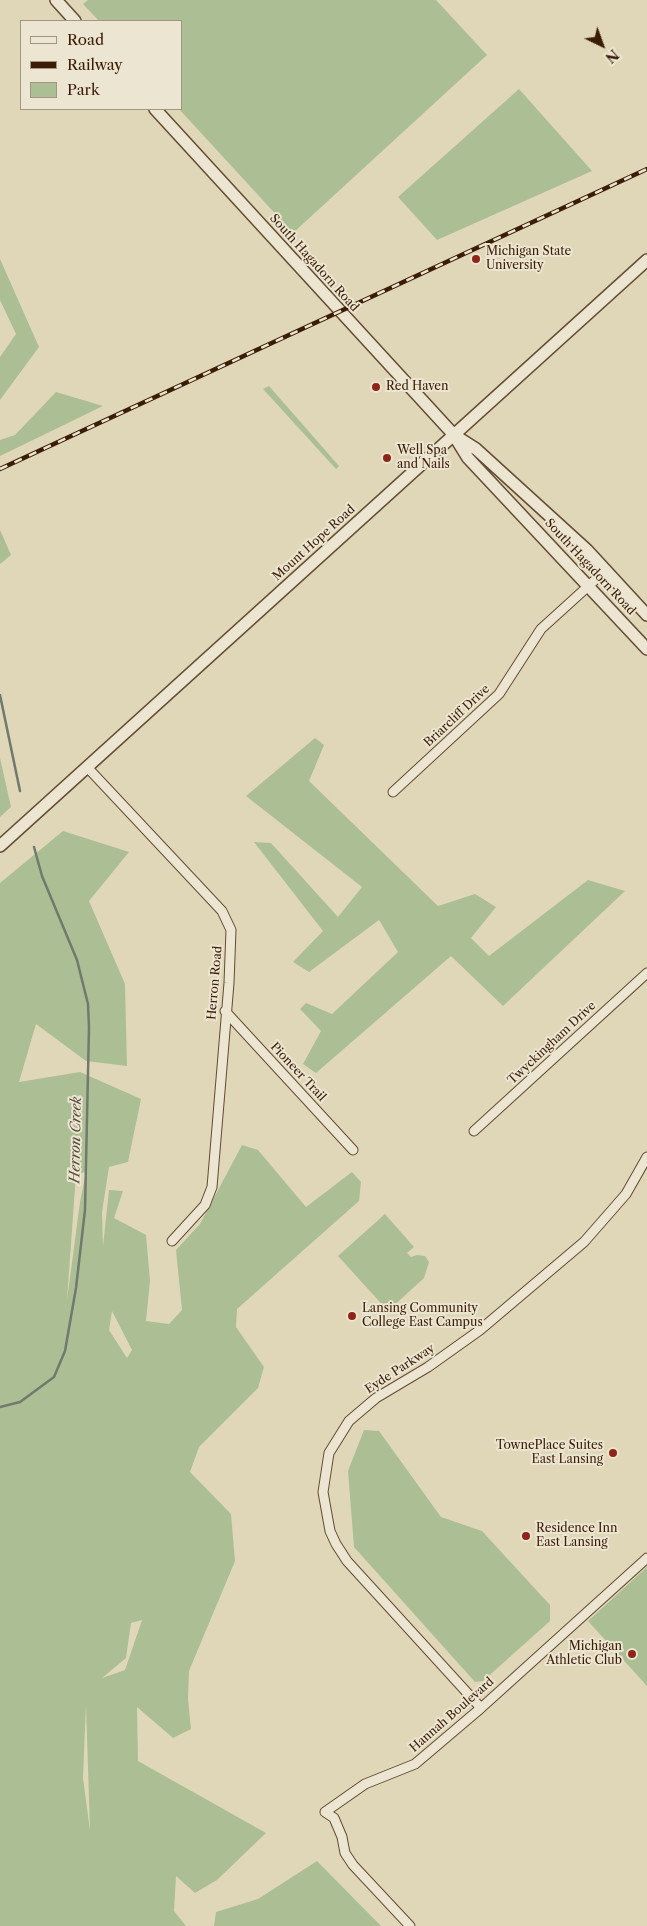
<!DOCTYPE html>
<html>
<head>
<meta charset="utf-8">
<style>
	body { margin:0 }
	#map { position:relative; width:647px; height:1926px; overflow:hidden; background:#e0d7b8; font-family:"Libre Caslon Text",serif }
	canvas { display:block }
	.legend { position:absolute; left:20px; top:20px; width:162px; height:90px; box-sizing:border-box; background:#ebe5d1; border:1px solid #a59580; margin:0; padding:6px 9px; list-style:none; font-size:15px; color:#3b1d06 }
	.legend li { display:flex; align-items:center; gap:10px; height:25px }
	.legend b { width:25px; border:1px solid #a59580 }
	.north { position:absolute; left:577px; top:20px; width:50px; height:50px; -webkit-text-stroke:4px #ebe5d1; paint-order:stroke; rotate:138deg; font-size:14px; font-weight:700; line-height:20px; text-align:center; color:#3b1d06 }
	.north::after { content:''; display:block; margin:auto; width:18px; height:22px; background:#3b1d06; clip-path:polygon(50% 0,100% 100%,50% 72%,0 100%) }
</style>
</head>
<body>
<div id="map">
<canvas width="647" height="1926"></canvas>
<ul class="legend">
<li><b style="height:6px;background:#ebe5d1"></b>Road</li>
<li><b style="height:6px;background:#3b1d06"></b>Railway</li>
<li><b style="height:14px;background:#acbf94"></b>Park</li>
</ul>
<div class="north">N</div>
</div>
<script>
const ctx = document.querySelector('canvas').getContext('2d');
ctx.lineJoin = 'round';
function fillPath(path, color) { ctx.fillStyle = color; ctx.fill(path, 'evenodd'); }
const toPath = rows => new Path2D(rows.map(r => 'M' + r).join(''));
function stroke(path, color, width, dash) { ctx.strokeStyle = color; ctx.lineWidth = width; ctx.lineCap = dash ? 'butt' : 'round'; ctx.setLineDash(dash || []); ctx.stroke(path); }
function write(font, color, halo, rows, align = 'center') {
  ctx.font = font + ' "Libre Caslon Text",serif'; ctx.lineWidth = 4; ctx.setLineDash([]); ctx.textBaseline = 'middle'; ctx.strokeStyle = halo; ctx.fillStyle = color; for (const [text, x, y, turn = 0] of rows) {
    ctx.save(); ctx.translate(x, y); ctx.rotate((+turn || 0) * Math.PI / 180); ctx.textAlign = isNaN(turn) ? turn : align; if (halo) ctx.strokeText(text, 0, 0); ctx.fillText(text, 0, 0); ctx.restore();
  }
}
fillPath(toPath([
	[88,0,436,0,487,55,293,233,179,109,181,109,181,21,99,21,83,4],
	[519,89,592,171,437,240,398,197],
	[0,259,39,347,0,400,0,357,16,334,0,300],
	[269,386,339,466,336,469,263,389],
	[56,392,103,406,0,456,0,440,15,435],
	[0,530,11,555,0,564],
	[315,738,324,745,309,781,438,906,475,894,496,907,471,938,489,956,588,880,625,891,503,1006,451,956,316,1073,303,1064,321,1031,300,1009,306,1003,332,1014,398,952,379,920,309,972,293,962,323,931,254,842,271,843,338,917,362,887,246,796],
	[0,758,11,807,0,817],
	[63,831,129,852,89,901,125,984,127,1066,86,1061,36,1024,19,1082,80,1072,141,1099,128,1162,109,1167,102,1212,103,1246,109,1190,123,1191,114,1218,146,1235,150,1281,146,1321,169,1324,182,1310,176,1250,200,1224,242,1145,258,1150,306,1207,352,1172,361,1182,359,1201,237,1309,236,1327,264,1367,258,1388,199,1447,190,1472,231,1514,235,1561,189,1671,188,1699,191,1729,173,1738,137,1707,138,1761,266,1833,217,1880,195,1893,176,1876,174,1911,186,1926,0,1926,0,883],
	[86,1172,80,1202,67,1300,76,1174],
	[112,1311,132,1350,127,1358,109,1330],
	[142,1620,125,1670,102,1678,126,1658,131,1623],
	[86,1705,90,1831,83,1778],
	[385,1214,414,1247,407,1253,411,1257,417,1255,425,1256,429,1262,424,1278,388,1311,338,1256],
	[364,1430,379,1431,441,1517,482,1531,550,1605,550,1621,483,1681,475,1682,354,1547,348,1471],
	[647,1567,647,1686,588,1621],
	[317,1861,381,1926,214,1926,216,1912,258,1899]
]), '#acbf94');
stroke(toPath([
	[0,695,20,791],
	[0,1407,20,1402,54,1377,65,1351,76,1288,85,1210,89,1027,88,1004,77,960,42,876,34,847]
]), '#707a6e', 2.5);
const minor = toPath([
	[87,767,222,911,231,930,229,983,212,1187,205,1205,172,1241],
	[393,792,499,694,541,629,606,570],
	[225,1011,353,1150],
	[474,1131,647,973],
	[481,1708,347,1561,336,1544,330,1531,323,1492,329,1453,349,1421,376,1398,428,1367,480,1330,584,1242,626,1194,647,1157],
	[410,1926,353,1865,345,1853,342,1837,334,1818,325,1812,365,1784,415,1764,481,1708,647,1558]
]);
const tertiary = toPath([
	[56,0,75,21],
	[155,109,454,435,476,449,587,550,647,615],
	[455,437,468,458,647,649],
	[0,846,647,260]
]);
stroke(minor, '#644c32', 11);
stroke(tertiary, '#644c32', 14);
stroke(minor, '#ebe5d1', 9);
stroke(tertiary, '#ebe5d1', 11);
const rail = toPath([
	[0,469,647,169]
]);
stroke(rail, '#3b1d06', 4.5);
stroke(rail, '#ebe5d1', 2.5, [8]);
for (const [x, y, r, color] of [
	[476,259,5,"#8f2418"],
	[376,387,5,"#8f2418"],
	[387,458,5,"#8f2418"],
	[352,1316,5,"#8f2418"],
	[613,1453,5,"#8f2418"],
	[526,1536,5,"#8f2418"],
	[632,1654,5,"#8f2418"]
]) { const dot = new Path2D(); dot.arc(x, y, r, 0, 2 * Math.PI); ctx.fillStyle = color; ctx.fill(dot); stroke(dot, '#ebe5d1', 2); }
write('12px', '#3b1d06', '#ebe5d1', [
	["Michigan State",486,252],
	["University",486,266],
	["Red Haven",386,387],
	["Well Spa",397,451],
	["and Nails",397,465],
	["Lansing Community",362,1309],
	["College East Campus",362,1323],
	["TownePlace Suites",603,1446,"right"],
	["East Lansing",603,1460,"right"],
	["Residence Inn",536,1529],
	["East Lansing",536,1543],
	["Michigan",622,1647,"right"],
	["Athletic Club",622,1661,"right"]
], 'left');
write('12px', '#3b1d06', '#ebe5d1', [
	["South Hagadorn Road",314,263,48],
	["Mount Hope Road",314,543,-42],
	["South Hagadorn Road",590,567,47],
	["Briarcliff Drive",457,716,-43],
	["Herron Road",215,983,-85],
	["Twyckingham Drive",552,1043,-43],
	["Pioneer Trail",298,1072,47],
	["Eyde Parkway",400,1369,-33],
	["Hannah Boulevard",452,1715,-41]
]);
write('italic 14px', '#564c3a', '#ebe5d1', [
	["Herron Creek",76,1140,-89]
]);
</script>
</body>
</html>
